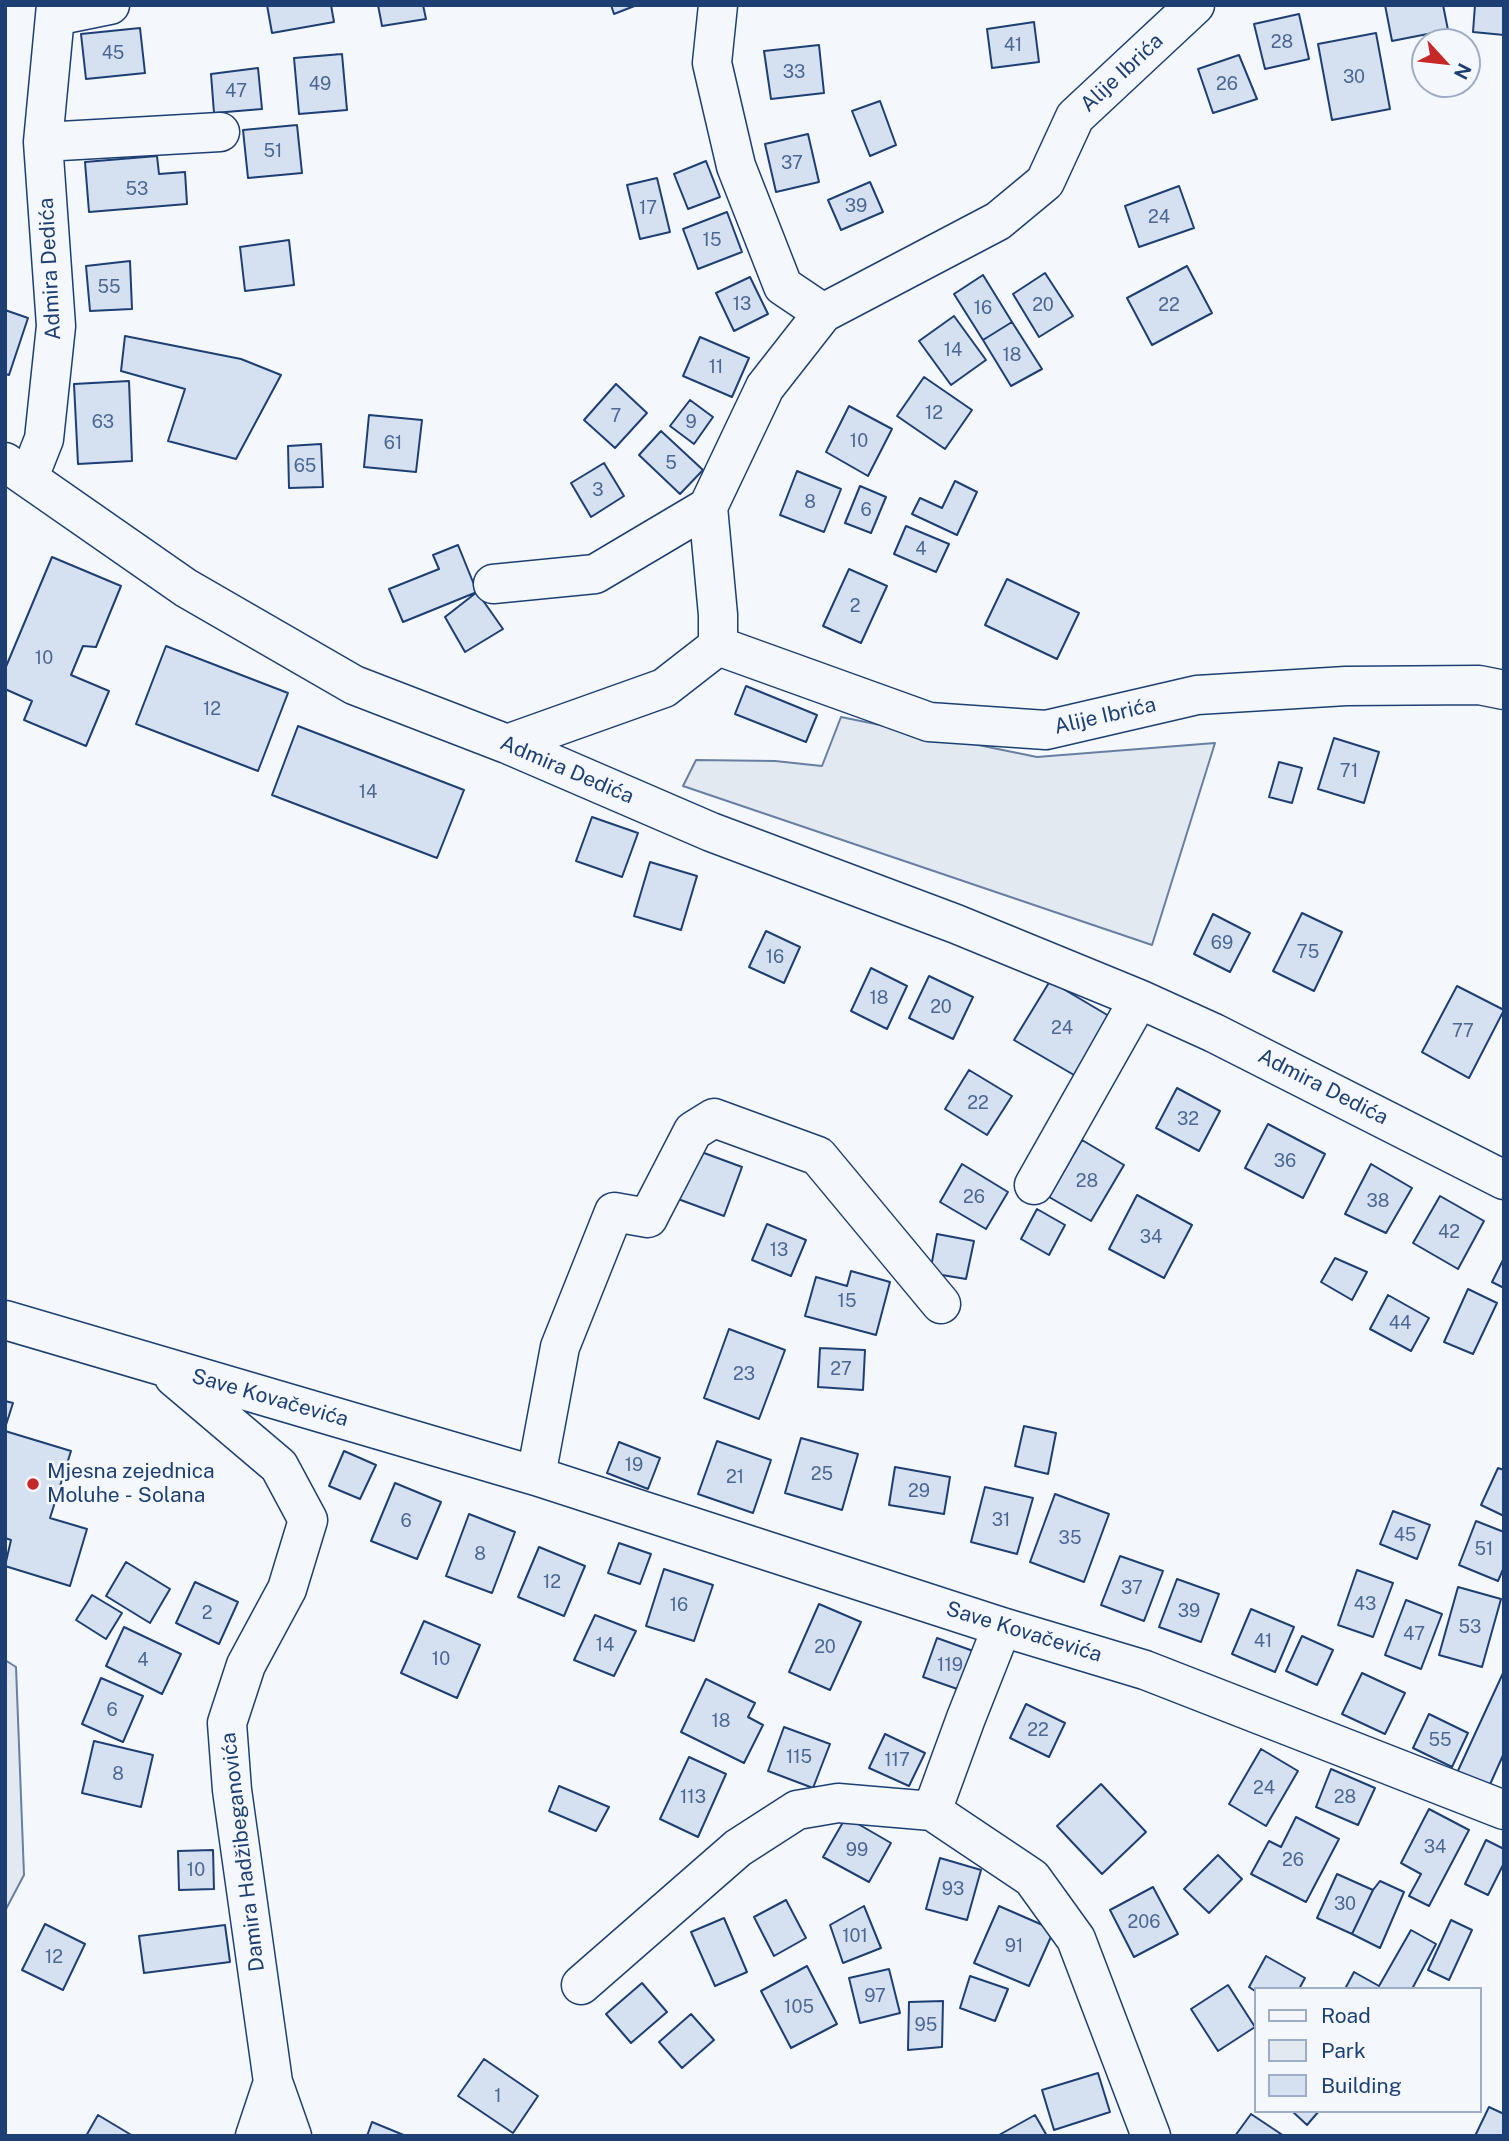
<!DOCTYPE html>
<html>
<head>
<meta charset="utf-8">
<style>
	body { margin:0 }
	#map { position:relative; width:1509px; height:2141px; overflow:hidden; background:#f4f7fb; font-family:"Public Sans",sans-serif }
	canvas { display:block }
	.frame { position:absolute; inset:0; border:7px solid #1d3f73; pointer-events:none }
	.legend { position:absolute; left:1254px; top:1987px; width:228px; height:126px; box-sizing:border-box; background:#f4f7fb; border:2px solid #9eadc5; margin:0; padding:9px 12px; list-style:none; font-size:21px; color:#1d3f73 }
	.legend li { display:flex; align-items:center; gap:14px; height:35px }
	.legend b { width:35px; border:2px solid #9eadc5 }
	.north { position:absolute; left:1411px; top:28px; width:70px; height:70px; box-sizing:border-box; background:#f4f7fb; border:2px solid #9eadc5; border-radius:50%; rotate:117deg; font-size:19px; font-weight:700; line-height:28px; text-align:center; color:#1d3f73 }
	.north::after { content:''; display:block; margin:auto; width:24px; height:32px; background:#c62828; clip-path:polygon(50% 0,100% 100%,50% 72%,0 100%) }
</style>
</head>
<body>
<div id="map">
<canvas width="1509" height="2141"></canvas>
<div class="frame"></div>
<ul class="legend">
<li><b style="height:9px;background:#f4f7fb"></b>Road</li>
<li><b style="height:19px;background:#e3e9f0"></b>Park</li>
<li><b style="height:19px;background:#d5e0f0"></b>Building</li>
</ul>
<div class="north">N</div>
</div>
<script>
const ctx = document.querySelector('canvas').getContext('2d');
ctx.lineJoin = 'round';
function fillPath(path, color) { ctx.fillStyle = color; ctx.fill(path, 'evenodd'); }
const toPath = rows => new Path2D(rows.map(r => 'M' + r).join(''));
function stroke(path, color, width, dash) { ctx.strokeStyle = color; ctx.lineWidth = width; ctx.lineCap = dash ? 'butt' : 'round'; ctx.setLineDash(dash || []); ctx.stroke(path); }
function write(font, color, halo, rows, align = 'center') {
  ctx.font = font + ' "Public Sans",sans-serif'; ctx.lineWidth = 5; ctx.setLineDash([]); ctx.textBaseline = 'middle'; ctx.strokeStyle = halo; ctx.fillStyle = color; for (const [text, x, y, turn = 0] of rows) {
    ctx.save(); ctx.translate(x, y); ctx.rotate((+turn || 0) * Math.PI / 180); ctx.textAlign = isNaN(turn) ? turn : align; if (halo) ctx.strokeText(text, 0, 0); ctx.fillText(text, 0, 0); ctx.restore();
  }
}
const green = toPath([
	[841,717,1037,757,1215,743,1152,945,683,786,696,760,775,761,822,766,841,717],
	[5,1660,16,1667,24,1875,5,1911,5,1660]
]);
fillPath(green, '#e3e9f0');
stroke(green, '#687fa3', 2);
const building = toPath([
	[267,5,331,5,334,22,272,33,267,5],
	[378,5,423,5,426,19,382,26,378,5],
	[611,5,637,5,614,14,611,5],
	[1385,5,1443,5,1448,30,1392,41,1385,5],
	[1475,5,1504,5,1504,35,1473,32,1475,5],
	[1299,14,1309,59,1265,69,1254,24,1299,14],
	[1034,22,1039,62,992,68,987,29,1034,22],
	[140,28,145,73,86,79,81,34,140,28],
	[1376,33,1390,109,1332,120,1318,44,1376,33],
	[819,45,824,93,771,99,764,51,819,45],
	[342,54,347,110,299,114,294,58,342,54],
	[1239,55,1257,99,1213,113,1198,69,1239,55],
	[258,68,262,109,214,113,211,74,258,68],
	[880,101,896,145,870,156,852,111,880,101],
	[297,125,302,173,248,178,243,130,297,125],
	[808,134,819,182,776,192,765,144,808,134],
	[157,156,159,174,185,172,187,204,89,212,85,162,157,156],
	[706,161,720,197,688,209,674,174,706,161],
	[657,178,670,232,640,239,627,185,657,178],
	[870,182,883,212,841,230,828,200,870,182],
	[1179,186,1194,228,1139,247,1125,206,1179,186],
	[727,212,742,252,698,269,683,229,727,212],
	[289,240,294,285,245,291,240,247,289,240],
	[130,261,132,309,90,311,86,266,130,261],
	[1187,266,1212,313,1152,345,1127,298,1187,266],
	[1045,273,1073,316,1039,337,1013,294,1045,273],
	[983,275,1012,322,983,340,954,294,983,275],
	[750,277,768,314,734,331,716,293,750,277],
	[5,310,28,318,9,375,5,374,5,310],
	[954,316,986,360,951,385,919,341,954,316],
	[1012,322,1042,369,1011,386,983,340,1012,322],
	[125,336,241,359,281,375,236,459,168,441,185,389,121,371,125,336],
	[700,337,749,358,732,397,683,376,700,337],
	[924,377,972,410,945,449,897,416,924,377],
	[129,381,132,461,78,464,74,384,129,381],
	[616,384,647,413,615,448,584,420,616,384],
	[690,400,713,417,694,444,670,426,690,400],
	[849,406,892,429,868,476,826,452,849,406],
	[369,415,422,420,416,472,364,467,369,415],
	[661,431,703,470,680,494,639,455,661,431],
	[321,444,323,487,289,488,288,446,321,444],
	[604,463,624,496,591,517,571,483,604,463],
	[797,471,841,489,824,532,780,515,797,471],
	[955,481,977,492,957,535,912,514,920,498,942,508,955,481],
	[860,486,886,497,871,533,845,523,860,486],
	[906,526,949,544,936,572,894,554,906,526],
	[458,545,477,592,403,622,389,589,439,569,433,555,458,545],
	[52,557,121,586,96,647,83,646,71,675,109,691,86,746,24,720,32,701,5,689,5,669,52,557],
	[849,569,887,586,861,643,823,626,849,569],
	[1007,579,1079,613,1057,659,985,625,1007,579],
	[477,592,503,629,465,652,445,617,477,592],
	[166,646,288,693,258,771,136,724,166,646],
	[746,686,817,715,806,742,735,714,746,686],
	[298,726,464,790,437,858,272,795,298,726],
	[1334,738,1379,752,1364,803,1318,789,1334,738],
	[1279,762,1302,768,1292,803,1269,797,1279,762],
	[592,817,638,833,622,877,576,861,592,817],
	[650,862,697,876,681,930,634,916,650,862],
	[1302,913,1342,932,1314,991,1273,971,1302,913],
	[1213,914,1250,933,1230,972,1194,954,1213,914],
	[766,931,800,947,784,983,749,967,766,931],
	[871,968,907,986,887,1029,851,1011,871,968],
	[929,976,973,997,953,1039,909,1018,929,976],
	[1050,981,1109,1016,1074,1075,1014,1040,1050,981],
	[1457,986,1504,1010,1469,1078,1422,1052,1457,986],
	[969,1070,1012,1096,987,1135,945,1109,969,1070],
	[1177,1088,1220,1111,1199,1151,1156,1128,1177,1088],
	[1268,1124,1325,1154,1303,1198,1245,1168,1268,1124],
	[1082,1140,1124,1165,1091,1221,1049,1197,1082,1140],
	[696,1150,742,1167,724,1216,678,1199,696,1150],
	[962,1164,1008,1192,986,1229,940,1202,962,1164],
	[1371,1164,1412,1188,1386,1233,1345,1214,1371,1164],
	[1137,1195,1192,1225,1164,1278,1109,1249,1137,1195],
	[1440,1196,1484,1221,1458,1269,1413,1243,1440,1196],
	[1037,1209,1065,1225,1049,1255,1021,1239,1037,1209],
	[767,1224,806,1240,791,1276,752,1260,767,1224],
	[937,1234,974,1241,966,1279,930,1273,937,1234],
	[1335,1258,1367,1272,1352,1300,1321,1282,1335,1258],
	[1504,1258,1504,1288,1492,1282,1504,1258],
	[851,1271,890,1282,876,1335,805,1316,816,1277,847,1286,851,1271],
	[1468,1289,1497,1303,1473,1354,1444,1342,1468,1289],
	[1388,1295,1429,1318,1411,1351,1370,1329,1388,1295],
	[729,1329,785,1350,759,1419,704,1398,729,1329],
	[820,1348,865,1350,863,1390,818,1387,820,1348],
	[5,1401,13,1403,5,1428,5,1401],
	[1024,1426,1056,1433,1048,1474,1015,1466,1024,1426],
	[5,1431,71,1451,50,1518,87,1529,70,1586,5,1566,11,1540,5,1538,5,1431],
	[801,1438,858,1454,842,1510,785,1493,801,1438],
	[717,1441,771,1460,753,1513,698,1494,717,1441],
	[619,1442,660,1458,648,1489,607,1473,619,1442],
	[344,1451,376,1465,360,1499,329,1486,344,1451],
	[895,1467,950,1477,944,1514,889,1505,895,1467],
	[1498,1468,1504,1470,1504,1516,1481,1505,1498,1468],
	[395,1483,441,1502,417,1559,371,1541,395,1483],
	[985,1487,1033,1498,1017,1554,971,1542,985,1487],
	[1055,1494,1109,1514,1084,1582,1030,1562,1055,1494],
	[1393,1511,1430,1525,1417,1559,1380,1544,1393,1511],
	[469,1514,515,1532,492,1593,446,1576,469,1514],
	[1476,1521,1504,1532,1504,1567,1498,1581,1459,1565,1476,1521],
	[619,1543,651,1554,640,1584,608,1573,619,1543],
	[539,1547,585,1566,564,1616,518,1597,539,1547],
	[1120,1556,1163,1571,1144,1621,1101,1605,1120,1556],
	[126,1562,170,1589,150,1623,106,1596,126,1562],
	[664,1569,713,1585,694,1641,646,1626,664,1569],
	[1357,1570,1393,1583,1373,1637,1338,1625,1357,1570],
	[1177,1579,1219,1594,1201,1642,1159,1627,1177,1579],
	[195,1582,238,1602,219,1644,176,1623,195,1582],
	[1458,1587,1501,1599,1482,1667,1439,1655,1458,1587],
	[92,1595,122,1613,106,1639,76,1620,92,1595],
	[1406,1600,1442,1614,1421,1669,1385,1655,1406,1600],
	[819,1604,861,1622,830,1690,789,1672,819,1604],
	[1251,1609,1294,1627,1275,1672,1232,1654,1251,1609],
	[595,1615,636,1631,614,1676,574,1660,595,1615],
	[424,1621,480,1645,457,1698,401,1673,424,1621],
	[124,1627,181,1654,162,1694,106,1666,124,1627],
	[1302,1636,1333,1650,1317,1685,1286,1671,1302,1636],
	[937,1638,976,1652,963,1691,923,1677,937,1638],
	[1504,1671,1504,1753,1488,1789,1456,1775,1504,1671],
	[1362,1673,1405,1693,1385,1734,1342,1714,1362,1673],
	[101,1678,143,1696,123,1742,82,1724,101,1678],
	[706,1679,755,1703,748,1717,763,1725,744,1763,681,1732,706,1679],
	[1026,1704,1065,1723,1049,1757,1010,1738,1026,1704],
	[1429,1714,1468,1733,1452,1767,1413,1748,1429,1714],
	[784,1727,830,1744,813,1788,768,1771,784,1727],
	[885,1734,925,1753,909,1786,869,1768,885,1734],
	[94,1741,153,1755,141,1807,82,1793,94,1741],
	[1261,1749,1298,1771,1266,1826,1229,1804,1261,1749],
	[689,1757,726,1774,698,1837,660,1819,689,1757],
	[1331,1769,1375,1788,1358,1825,1316,1807,1331,1769],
	[1101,1784,1146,1832,1102,1874,1057,1826,1101,1784],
	[559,1786,609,1807,596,1831,549,1811,559,1786],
	[1429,1809,1469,1830,1429,1906,1409,1896,1421,1874,1401,1863,1429,1809],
	[846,1817,891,1843,869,1882,823,1857,846,1817],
	[1296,1817,1339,1839,1306,1902,1251,1874,1269,1841,1281,1847,1296,1817],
	[1486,1840,1504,1849,1504,1863,1488,1895,1465,1884,1486,1840],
	[213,1850,214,1889,179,1890,178,1851,213,1850],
	[1218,1855,1242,1879,1209,1913,1184,1889,1218,1855],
	[940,1858,981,1870,967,1920,926,1909,940,1858],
	[1337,1874,1373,1890,1352,1934,1317,1918,1337,1874],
	[1380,1881,1404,1892,1380,1948,1352,1934,1373,1890,1380,1881],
	[1153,1887,1178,1934,1134,1957,1110,1910,1153,1887],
	[786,1900,806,1938,774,1956,754,1917,786,1900],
	[864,1906,881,1948,843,1963,830,1925,864,1906],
	[999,1906,1054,1930,1029,1986,974,1963,999,1906],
	[724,1918,747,1972,715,1986,691,1932,724,1918],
	[1451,1920,1472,1930,1449,1980,1428,1970,1451,1920],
	[45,1924,85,1944,63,1990,22,1970,45,1924],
	[225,1925,230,1962,144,1973,139,1936,225,1925],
	[1411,1930,1436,1944,1412,1989,1345,1989,1354,1972,1379,1986,1411,1930],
	[1266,1956,1305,1978,1299,1989,1255,1989,1255,1991,1249,1987,1266,1956],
	[807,1966,837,2024,791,2048,761,1991,807,1966],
	[889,1969,900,2013,860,2023,849,1978,889,1969],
	[970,1976,1008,1989,995,2021,960,2008,970,1976],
	[642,1983,667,2012,631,2043,606,2014,642,1983],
	[1228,1985,1255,2027,1218,2051,1191,2009,1228,1985],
	[943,2001,942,2047,908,2050,909,2002,943,2001],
	[691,2014,714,2040,682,2068,659,2042,691,2014],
	[484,2059,538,2096,513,2133,458,2096,484,2059],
	[1098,2073,1110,2112,1054,2130,1042,2090,1098,2073],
	[1489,2107,1504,2114,1504,2136,1475,2136,1489,2107],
	[1292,2111,1319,2111,1307,2125,1292,2111],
	[1251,2114,1284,2136,1235,2136,1251,2114],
	[98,2115,133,2136,86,2136,98,2115],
	[1035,2115,1047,2136,1000,2136,999,2135,1035,2115],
	[372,2122,406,2136,367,2136,372,2122]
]);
fillPath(building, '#d5e0f0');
stroke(building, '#1d3f73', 2);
const minor = toPath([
	[718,5,712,63,736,166,783,286,823,313],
	[56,16,110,5],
	[43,142,220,132],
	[5,462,186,588,354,685,507,744,711,832,956,924,1139,999,1214,1033,1504,1180],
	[29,477,44,439,56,326,43,142,56,5],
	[493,584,595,574,708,507],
	[718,646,929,722,1046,730,1197,695,1346,686,1479,685,1504,690],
	[507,744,664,688,718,646,718,615,708,507,765,387,823,313,998,221,1045,182,1075,117,1195,5],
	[1034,1185,1139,999],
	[5,1320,536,1476,1002,1627,1145,1670,1504,1810],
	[174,1377,279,1466,308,1520,287,1589,246,1665,227,1723,232,1790,273,2082,255,2136],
	[536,1476,560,1347,614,1212,648,1218,693,1131,714,1118,818,1156,941,1304],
	[1002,1627,966,1718,932,1811,1032,1878,1076,1939,1151,2136],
	[581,1985,738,1848,797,1810,838,1803,932,1811],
	[273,2082,292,2136]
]);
stroke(minor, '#1d3f73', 41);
stroke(minor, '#f4f7fb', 38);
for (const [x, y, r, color] of [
	[33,1484,7,"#c62828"]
]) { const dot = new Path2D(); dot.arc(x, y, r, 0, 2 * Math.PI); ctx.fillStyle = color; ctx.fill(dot); stroke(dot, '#f4f7fb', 2.5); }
write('18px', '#4b6792', null, [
	["28",1282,42],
	["41",1013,45],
	["45",113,53],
	["33",794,72],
	["30",1354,77],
	["49",320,84],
	["26",1227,84],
	["47",236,91],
	["51",273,151],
	["37",792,163],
	["53",137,189],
	["39",856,206],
	["17",648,208],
	["24",1159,217],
	["15",712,240],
	["55",109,287],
	["13",742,304],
	["20",1043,305],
	["22",1169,305],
	["16",983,308],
	["14",953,350],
	["18",1012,355],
	["11",716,367],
	["12",934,413],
	["7",616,416],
	["63",103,422],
	["9",691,422],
	["10",859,441],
	["61",393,443],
	["5",671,463],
	["65",305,466],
	["3",598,490],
	["8",810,502],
	["6",866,510],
	["4",921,549],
	["2",855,606],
	["10",44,658],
	["12",212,709],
	["71",1349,771],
	["14",368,792],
	["69",1222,943],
	["75",1308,952],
	["16",775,957],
	["18",879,998],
	["20",941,1007],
	["24",1062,1028],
	["77",1463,1031],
	["22",978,1103],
	["32",1188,1119],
	["36",1285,1161],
	["28",1087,1181],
	["26",974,1197],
	["38",1378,1201],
	["42",1449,1232],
	["34",1151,1237],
	["13",779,1250],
	["15",847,1301],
	["44",1400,1323],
	["27",841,1369],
	["23",744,1374],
	["19",634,1465],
	["25",822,1474],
	["21",735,1477],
	["29",919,1491],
	["31",1001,1520],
	["6",406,1521],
	["45",1405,1535],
	["35",1070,1538],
	["51",1484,1549],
	["8",480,1554],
	["12",552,1582],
	["37",1132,1588],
	["43",1365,1604],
	["16",679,1605],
	["39",1189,1611],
	["2",207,1613],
	["53",1470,1627],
	["47",1414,1634],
	["41",1263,1641],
	["14",605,1645],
	["20",825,1647],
	["10",441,1659],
	["4",143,1660],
	["119",950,1665],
	["6",112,1710],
	["18",721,1721],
	["22",1038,1730],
	["55",1440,1740],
	["115",799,1757],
	["117",897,1760],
	["8",118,1774],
	["24",1264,1788],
	["113",693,1797],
	["28",1345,1797],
	["34",1435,1847],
	["99",857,1850],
	["26",1293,1860],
	["10",196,1870],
	["93",953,1889],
	["30",1345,1904],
	["206",1144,1922],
	["101",855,1936],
	["91",1014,1946],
	["12",54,1957],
	["97",875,1996],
	["105",799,2007],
	["95",926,2025],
	["1",498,2096]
]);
write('21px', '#1d3f73', '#f4f7fb', [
	["Alije Ibrića",1122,73,-43],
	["Admira Dedića",50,269,-93],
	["Alije Ibrića",1105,716,-13],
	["Admira Dedića",567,770,23],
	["Admira Dedića",1323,1087,27],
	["Save Kovačevića",270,1398,16],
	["Save Kovačevića",1024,1632,17],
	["Damira Hadžibeganovića",243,1852,-97]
]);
write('21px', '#1d3f73', '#f4f7fb', [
	["Mjesna zejednica",47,1472],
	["Moluhe - Solana",47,1496]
], 'left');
</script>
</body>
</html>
